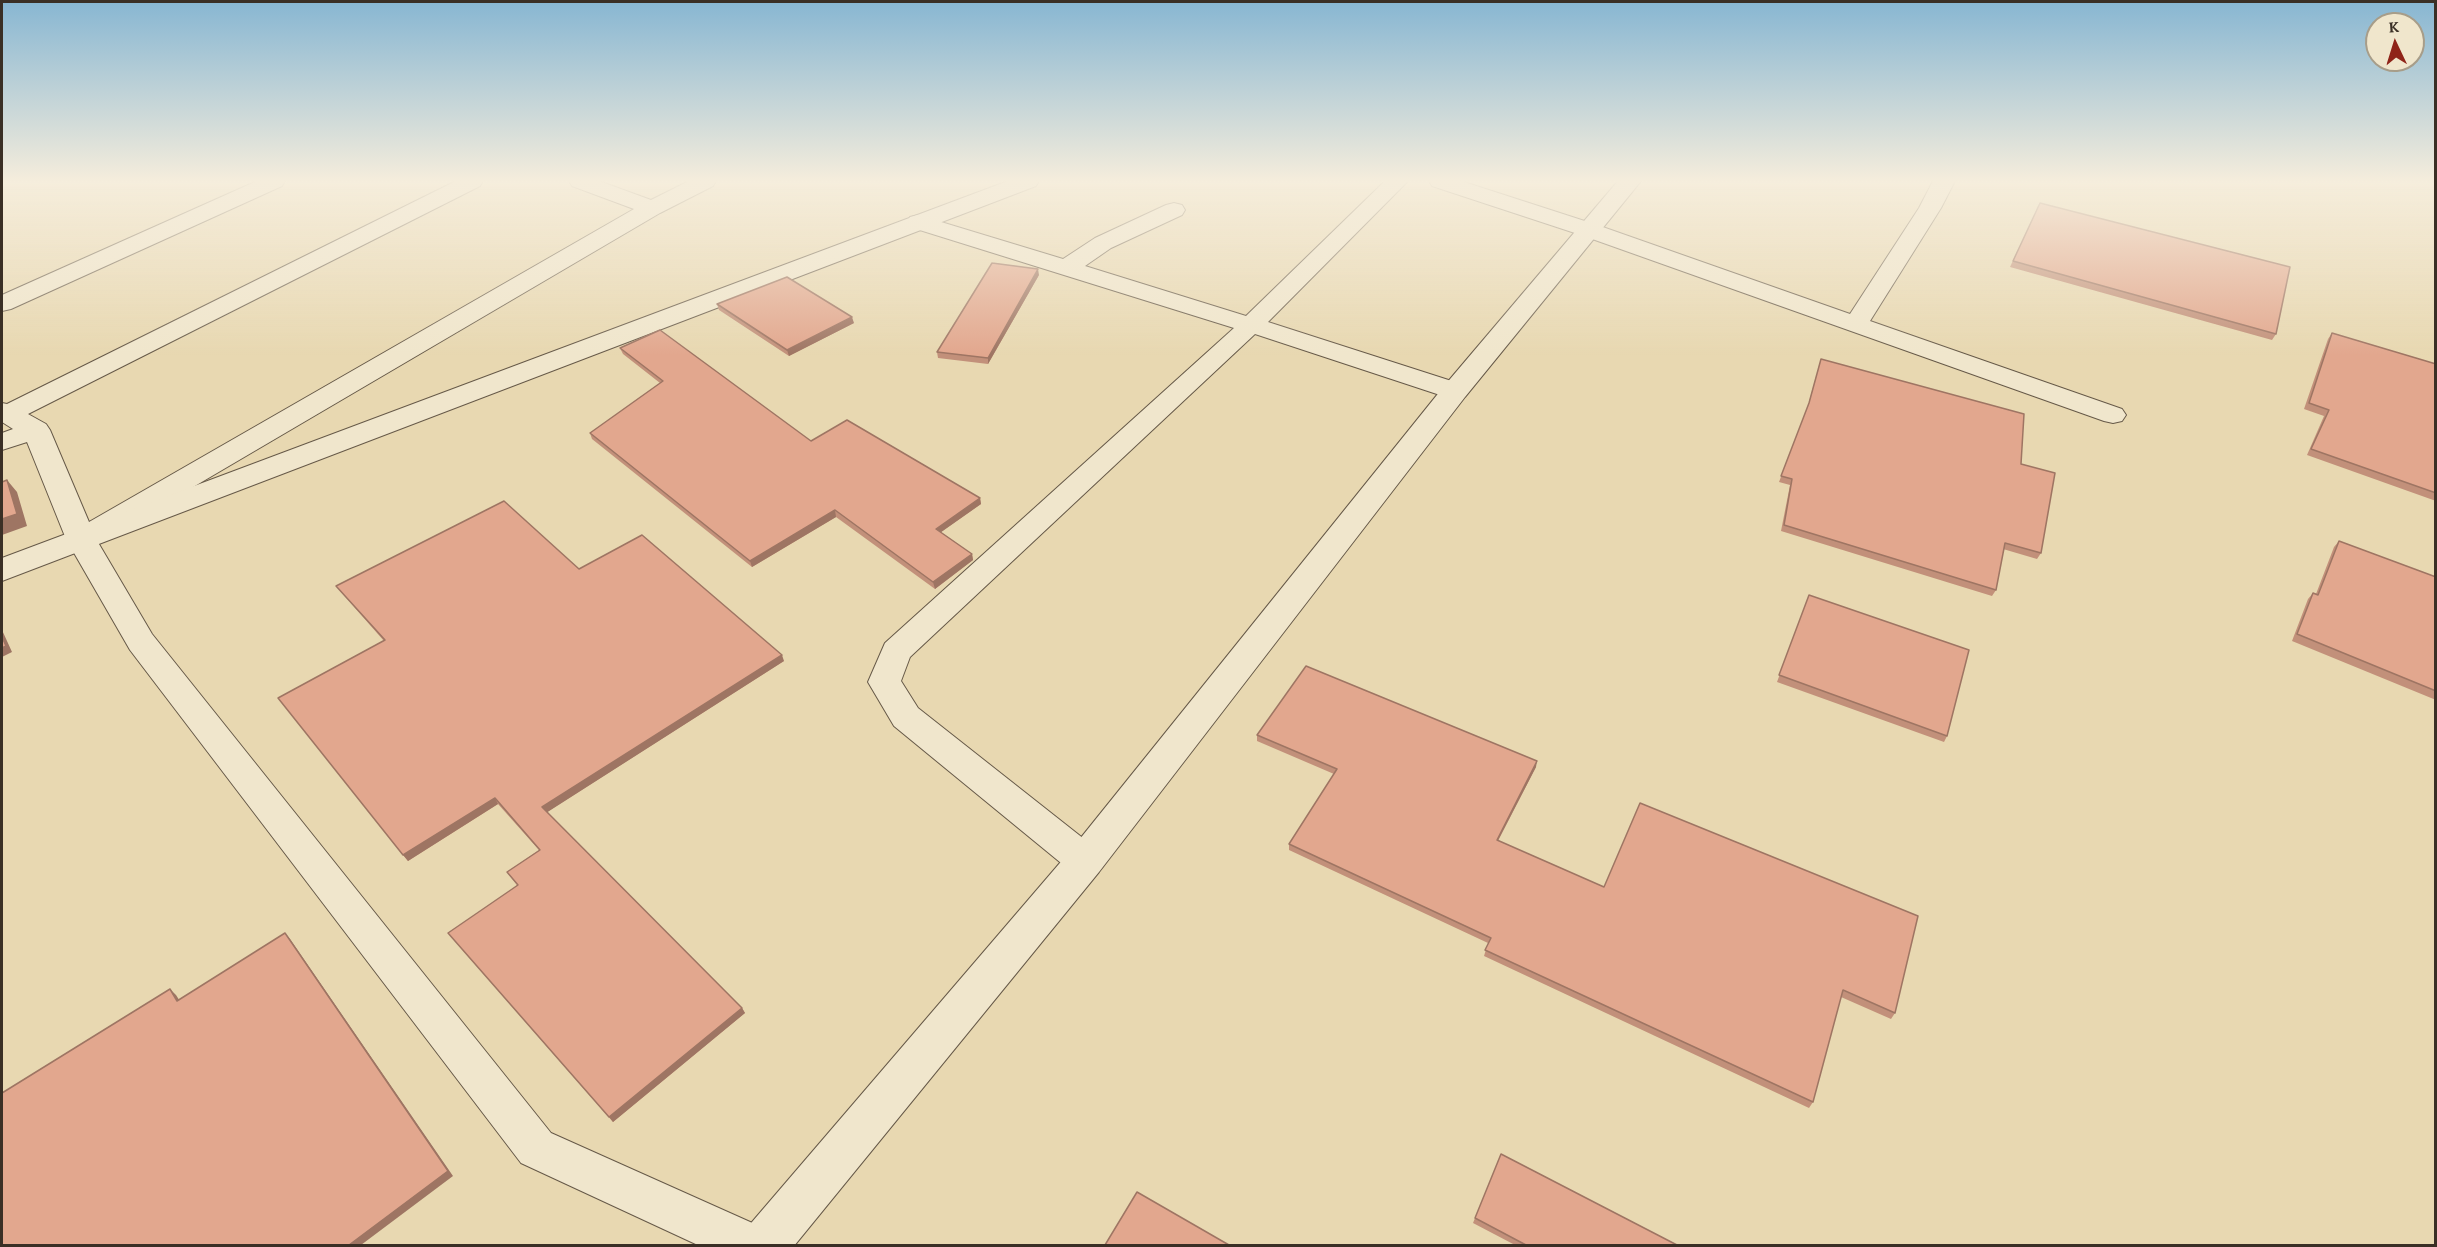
<!DOCTYPE html>
<html>
<head>
<meta charset="utf-8">
<style>
	body { margin:0 }
	#map { position:relative; width:2437px; height:1247px; overflow:hidden; background:#e8d8b1; font-family:"Gentium Book Plus",serif }
	canvas { display:block }
	.frame { position:absolute; inset:0; border:3px solid #3a2f25; pointer-events:none }
	.north { position:absolute; left:2365px; top:12px; width:60px; height:60px; box-sizing:border-box; background:#f0e6cc; border:2px solid #a79d89; border-radius:50%; rotate:356deg; font-size:16px; font-weight:700; line-height:24px; text-align:center; color:#3a2f25 }
	.north::after { content:''; display:block; margin:auto; width:21px; height:27px; background:#8f2418; clip-path:polygon(50% 0,100% 100%,50% 72%,0 100%) }
</style>
</head>
<body>
<div id="map">
<canvas width="2437" height="1247"></canvas>
<div class="frame"></div>
<div class="north">K</div>
</div>
<script>
const ctx = document.querySelector('canvas').getContext('2d');
ctx.lineJoin = 'round';
const toPath = rows => new Path2D(rows.map(r => 'M' + r).join(''));
function stroke(path, color, width, dash) { ctx.strokeStyle = color; ctx.lineWidth = width; ctx.lineCap = dash ? 'butt' : 'round'; ctx.setLineDash(dash || []); ctx.stroke(path); }
function fillPath(path, color) { ctx.fillStyle = color; ctx.fill(path, 'evenodd'); }
const minor = toPath([
	[257,181,285,181,282,186,11,309,2,311,2,295,257,181],
	[456,181,483,181,480,186,28,414,46,424,50,430,89,522,634,209,572,186,569,181,599,181,651,200,689,181,716,181,713,186,660,213,108,537,96,539,152,634,551,1133,768,1230,775,1246,700,1246,521,1163,130,650,66,539,27,442,2,450,2,433,13,429,2,422,2,403,7,404,456,181],
	[1385,181,1408,181,1268,322,1464,385,1468,391,1464,397,1455,399,1446,397,1255,334,910,657,901,681,918,708,1098,850,1103,861,1098,872,1085,876,1072,872,894,726,868,682,885,643,1234,328,910,227,907,222,910,217,918,215,1063,259,1095,238,1166,205,1174,203,1182,205,1185,210,1182,215,1111,248,1085,266,1246,316,1385,181],
	[1429,181,1461,181,1597,225,1850,314,1919,208,1933,181,1955,181,1941,208,1870,321,2122,409,2126,415,2122,421,2113,423,2104,421,1581,235,1432,186,1429,181]
]);
const tertiary = toPath([
	[1008,181,1039,181,1036,186,2,581,2,558,1008,181],
	[1618,181,1641,181,1465,397,1099,872,794,1246,739,1246,746,1229,1071,850,1445,385,1618,181]
]);
stroke(minor, '#665948', 2);
stroke(tertiary, '#665948', 2);
fillPath(minor, '#f0e6cc');
fillPath(tertiary, '#f0e6cc');
fillPath(toPath([
	[2040,203,2276,334,2272,340,2010,267],
	[1039,275,988,364,938,358,937,352],
	[717,304,854,323,789,356,719,310],
	[2332,333,2436,364,2436,501,2307,455,2324,416,2304,409,2328,339],
	[620,348,811,441,980,498,981,504,941,532,972,554,973,560,935,589,836,517,752,567,592,439,590,433,660,383,623,354],
	[1821,359,2021,464,2041,553,2037,559,2003,549,1996,590,1992,596,1781,531,1790,485,1779,482,1807,409],
	[2339,541,2436,577,2436,700,2292,641,2308,599,2313,593,2316,594,2334,547],
	[579,569,784,661,547,812,742,1008,745,1013,613,1122,453,939,517,885,507,872,539,850,498,804,408,861,278,698,384,641,341,592,336,586],
	[1807,601,1947,736,1944,742,1777,682],
	[1257,735,1536,767,1498,841,1895,1013,1891,1019,1841,997,1813,1102,1809,1108,1484,956,1488,943,1289,850,1289,844,1334,774,1257,741],
	[1501,1154,1677,1245,1515,1245,1473,1223]
]), '#c2907a');
fillPath(toPath([
	[1038,269,1039,275,988,364,988,358],
	[852,317,854,323,789,356,787,350],
	[7,480,17,492,27,526,2,535,2,519],
	[980,498,981,504,937,535,936,529],
	[835,510,836,517,752,567,750,561],
	[972,554,973,560,935,589,933,582],
	[2,630,12,652,2,657],
	[782,655,784,661,546,813,542,807],
	[1537,761,1536,767,1495,846,1497,840],
	[495,798,498,804,408,861,403,855],
	[285,933,290,939,453,1176,361,1245,349,1245],
	[170,989,176,995,183,1006,177,1001],
	[742,1008,745,1013,613,1122,609,1117]
]), '#9e7563');
const building = toPath([
	[2040,203,2290,267,2276,334,2013,261,2040,203],
	[992,263,1038,269,988,358,937,352,992,263],
	[787,277,852,317,787,350,717,304,787,277],
	[660,330,811,441,847,420,980,498,936,529,972,554,933,582,835,510,750,561,590,433,663,381,620,348,660,330],
	[2332,333,2436,364,2436,493,2311,449,2329,410,2309,403,2332,333],
	[1821,359,2024,414,2021,464,2055,473,2041,553,2005,543,1996,590,1784,525,1792,479,1781,476,1809,403,1821,359],
	[7,480,17,514,2,519,2,482,7,480],
	[504,501,579,569,642,535,782,655,542,807,742,1008,609,1117,448,933,518,885,507,872,540,850,495,798,403,855,278,698,385,640,336,586,504,501],
	[2339,541,2436,577,2436,691,2297,634,2313,593,2318,595,2339,541],
	[1809,595,1969,650,1947,736,1779,675,1809,595],
	[2,637,6,646,2,648,2,637],
	[1306,666,1537,761,1497,840,1604,887,1640,803,1918,916,1895,1013,1843,990,1813,1102,1485,950,1491,938,1289,844,1337,769,1257,735,1306,666],
	[285,933,448,1171,349,1245,2,1245,2,1093,170,989,177,1001,285,933],
	[1501,1154,1677,1245,1526,1245,1475,1218,1501,1154],
	[1137,1192,1229,1245,1105,1245,1137,1192]
]);
fillPath(building, '#e2a78e');
stroke(building, '#9e7563', 1.5);
const sky = ctx.createLinearGradient(0, 0, 0, 355);
sky.addColorStop(0, '#87b6d2');
sky.addColorStop(0.51, '#f5eddc');
sky.addColorStop(1, '#f5eddc00');
ctx.fillStyle = sky;
ctx.fillRect(0, 0, 2437, 355);
</script>
</body>
</html>
